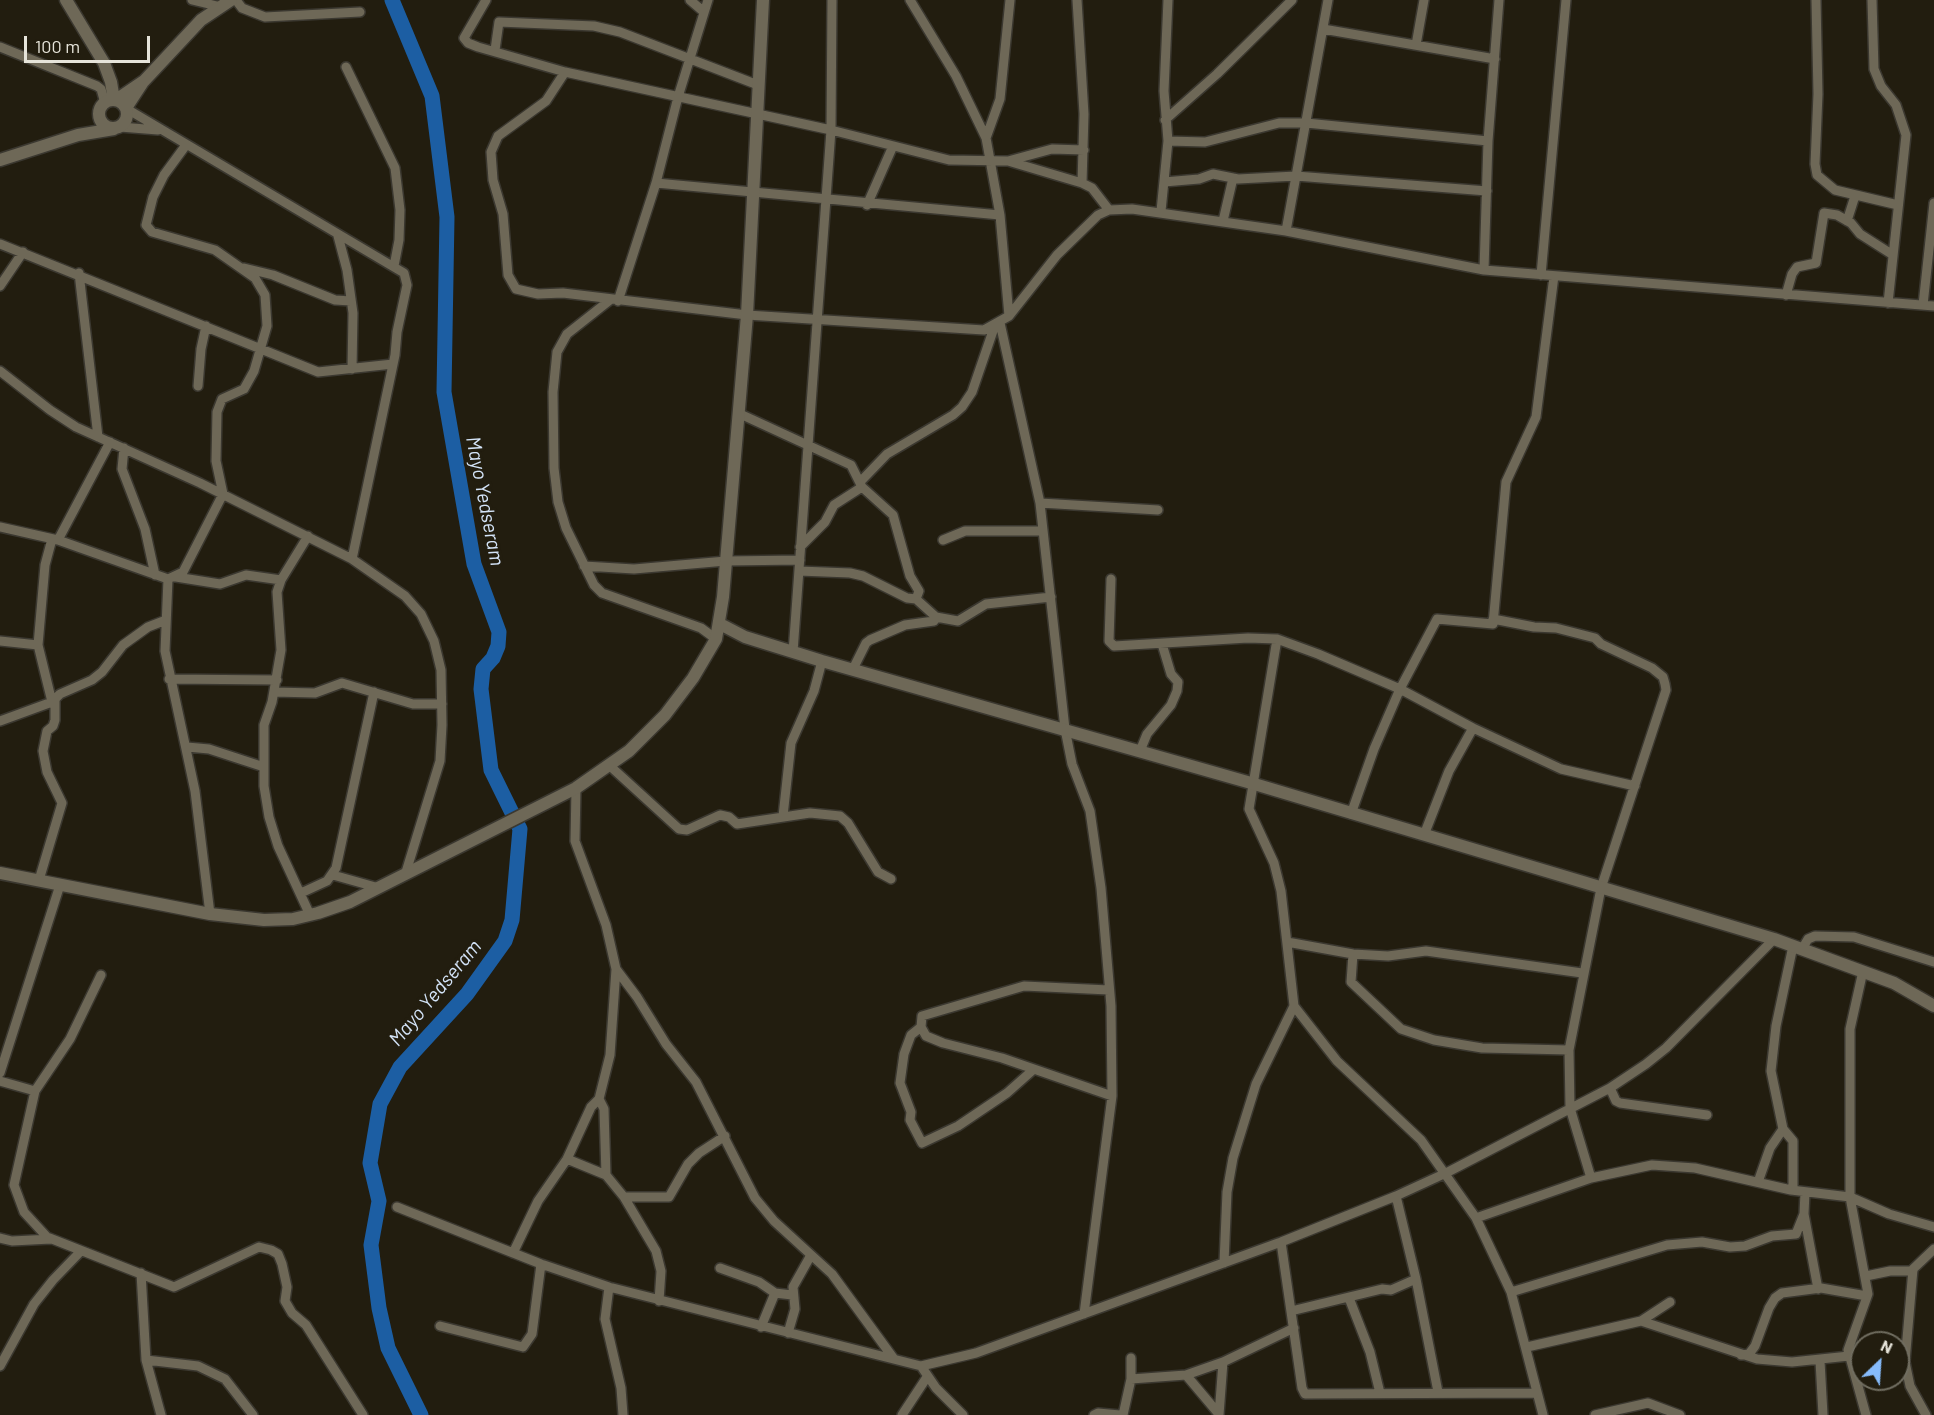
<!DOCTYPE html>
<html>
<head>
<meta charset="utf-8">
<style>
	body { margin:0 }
	#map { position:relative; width:1934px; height:1415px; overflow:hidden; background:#221d0f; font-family:Barlow,sans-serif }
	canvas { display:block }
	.north { position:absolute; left:1850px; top:1331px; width:60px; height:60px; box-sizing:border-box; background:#221d0f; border:2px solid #706d60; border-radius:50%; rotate:25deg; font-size:16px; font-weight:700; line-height:24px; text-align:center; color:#e6e4da }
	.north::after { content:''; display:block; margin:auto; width:21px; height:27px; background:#86bbfb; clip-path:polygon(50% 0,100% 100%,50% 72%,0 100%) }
	.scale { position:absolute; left:24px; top:36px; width:126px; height:27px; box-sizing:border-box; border:3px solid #e6e4da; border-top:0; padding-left:8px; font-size:18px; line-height:21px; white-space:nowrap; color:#e6e4da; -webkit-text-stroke:4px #221d0f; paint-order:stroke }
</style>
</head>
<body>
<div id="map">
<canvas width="1934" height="1415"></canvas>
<div class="north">N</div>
<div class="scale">100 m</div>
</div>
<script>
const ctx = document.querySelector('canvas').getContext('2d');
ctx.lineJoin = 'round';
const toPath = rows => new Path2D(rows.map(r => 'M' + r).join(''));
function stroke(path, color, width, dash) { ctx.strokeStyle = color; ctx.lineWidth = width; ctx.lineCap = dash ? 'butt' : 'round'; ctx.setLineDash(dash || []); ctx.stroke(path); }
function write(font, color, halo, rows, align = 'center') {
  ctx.font = font + ' Barlow,sans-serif'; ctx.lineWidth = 6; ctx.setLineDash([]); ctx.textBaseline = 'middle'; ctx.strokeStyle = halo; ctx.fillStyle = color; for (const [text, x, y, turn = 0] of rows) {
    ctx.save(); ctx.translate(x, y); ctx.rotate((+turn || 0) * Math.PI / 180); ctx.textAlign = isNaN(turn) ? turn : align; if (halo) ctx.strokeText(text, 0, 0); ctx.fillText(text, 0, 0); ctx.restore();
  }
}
stroke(toPath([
	[392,0,432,96,447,217,444,392,474,564,499,632,498,646,493,658,483,669,481,689,491,770,520,829,512,920,505,941,467,994,400,1067,380,1104,370,1163,379,1201,371,1245,379,1308,388,1348,421,1415]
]), '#1c5ea3', 15);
const street = toPath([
	[192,0,221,7],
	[236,0,242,8,265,17,360,12],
	[486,0,464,38,468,43,478,47,565,72,831,130,949,160,1008,161,1082,183,1092,188,1109,210],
	[690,0,704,12],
	[910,0,956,76,986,138,1000,215,1009,316],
	[1077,0,1084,114,1082,183],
	[1816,0,1818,94,1815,164,1817,175,1835,190,1898,205],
	[1872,0,1874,69,1881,86,1896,105,1906,135,1888,303],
	[1323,29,1495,59],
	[1416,45,1424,0],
	[0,47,97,86,101,89,105,103],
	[495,50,499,22,594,26,620,32,758,85],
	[346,67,395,168,400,210,399,240,394,266],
	[565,72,546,101,498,136,491,152,493,180,503,214,508,275,516,289,538,294,563,293,747,315,984,330,1009,316,1057,255,1098,215,1109,210,1132,209,1286,231,1484,270,1934,306],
	[127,109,404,273,407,285,397,332,395,355,352,559],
	[1165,120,1217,74,1292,0],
	[120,127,158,130],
	[986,138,1000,99,1010,0],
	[1168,141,1205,142,1279,123,1306,123,1488,141],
	[1008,161,1052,149,1084,150],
	[1164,182,1199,179,1213,174,1238,179,1296,176,1487,191],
	[656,183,1000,215],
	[867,205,893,146],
	[1161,211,1168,141,1164,91,1168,0],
	[1223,221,1233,178],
	[1847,221,1855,196],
	[1286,231,1328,0],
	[338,236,347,270,353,313,352,369],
	[0,244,318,372,393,364],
	[244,268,273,275,335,300,351,301],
	[1484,270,1488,141,1499,0],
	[79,273,98,437],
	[1541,275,1566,0],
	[0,286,23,252],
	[1786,295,1792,274,1797,267,1816,263,1824,213,1837,215,1851,223,1860,234,1893,255],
	[610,300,567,334,557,352,553,392,554,468,558,502,566,528,594,585,602,593,701,628,716,639],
	[618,301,656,183,678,97,708,0],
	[1923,305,1934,203],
	[1000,323,1040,503,1065,729,1072,764,1090,811,1101,888,1111,1006,1112,1096,1084,1314],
	[0,371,50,410,76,427,200,483,352,559,405,596,421,614,434,641,441,670,442,725,440,761,406,872],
	[198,386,201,349,206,326],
	[738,413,851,465,862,487,893,515,910,576,919,591,916,599],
	[124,448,122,469,145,529,155,575],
	[861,481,887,454,953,415,962,407,972,392,995,325],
	[1040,503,1158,510],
	[0,527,58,540,168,579,183,572,223,494,216,461,217,412,222,399,244,389,254,371,267,326,265,295,255,278,215,250,152,232,146,225,153,197,164,175,186,145],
	[308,536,281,580,277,592,281,650,272,702,264,725,264,786,269,817,278,846,310,915],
	[58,540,110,442],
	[943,540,965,531,1041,531],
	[800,547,825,522,834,505,862,487],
	[584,566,634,569,726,561,800,560],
	[799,571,850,573,863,576,907,598,916,599,936,617,958,621,986,604,1051,597],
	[176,577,220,584,246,575,281,580],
	[168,579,165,651,195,791,210,914],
	[1111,579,1109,641,1114,646,1248,638,1277,639,1318,654,1400,689,1473,728,1561,769,1635,786],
	[1493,619,1534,627,1556,628,1595,638,1601,644,1652,668,1663,677,1665,684,1666,690,1601,888,1569,1050,1570,1108,1591,1178],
	[1277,639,1249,809,1274,863,1281,891,1294,1006,1337,1061,1421,1140,1476,1218,1511,1292,1543,1415],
	[0,641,38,645],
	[793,652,831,130,832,0],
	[853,669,866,643,870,640,905,625,934,621,936,617],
	[169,679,277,680],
	[274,692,315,693,342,683,413,704,442,704],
	[52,702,38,645,45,565,52,539],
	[0,721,52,702,60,694,92,680,102,672,123,645,148,627,166,620],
	[187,747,209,749,264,767],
	[1140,751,1147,734,1171,705,1177,691,1178,682,1171,674,1162,644],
	[610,766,679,829,687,830,720,815,729,817,737,824,810,813,840,816,848,823,878,872,891,879],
	[1351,814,1374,749,1400,689,1437,619,1493,624,1506,482,1536,417,1554,276],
	[783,816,791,743,814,691,822,661],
	[1424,835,1449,771,1473,728],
	[333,875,379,888],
	[39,880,62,803,47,772,43,751,47,731,53,726,55,720,55,699],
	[301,893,327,881,336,868,374,692],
	[1287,942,1353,954,1388,956,1426,951,1582,973],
	[1802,949,1808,939,1815,936,1854,937,1934,962],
	[1353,954,1351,982,1401,1029,1434,1040,1482,1048,1569,1050],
	[616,969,637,997,666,1044,696,1082,755,1198,774,1221,832,1274,894,1359],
	[1863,971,1850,1029,1850,1197,1868,1294,1848,1350,1866,1415],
	[101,975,70,1039,35,1091,14,1185,24,1212,47,1237,174,1287,259,1247,271,1250,278,1254,282,1264,287,1287,285,1301,292,1313,306,1325,363,1415],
	[1109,990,1024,986,922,1016,921,1027,926,1036,943,1043,1002,1058,1112,1096],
	[921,1027,911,1035,904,1054,900,1083,911,1112,910,1120,922,1143,958,1126,1007,1093,1034,1069],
	[0,1073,60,885],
	[0,1081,35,1091],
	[1610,1088,1616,1101,1620,1103,1707,1115],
	[599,1099,604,1109,606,1175],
	[567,1159,606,1175,624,1197,656,1251,661,1271,659,1301],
	[1758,1182,1770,1148,1783,1129],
	[1793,1190,1793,1141,1783,1129,1771,1071,1776,1026,1793,946],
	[1396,1196,1416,1279,1438,1392],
	[624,1197,669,1197,688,1164,699,1153,725,1136],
	[397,1207,541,1264,609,1287,921,1366,976,1353,1281,1242,1396,1196,1446,1173,1610,1088,1646,1064,1666,1048,1774,939],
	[1804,1214,1818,1289],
	[1476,1218,1591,1178,1652,1165,1695,1168,1791,1190,1850,1197,1889,1214,1934,1227],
	[0,1238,12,1241,51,1239],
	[1281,1242,1302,1388,1305,1394,1537,1393],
	[513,1253,538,1201,567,1159,591,1107,599,1099,610,1055,616,969,606,925,575,841,576,788],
	[1224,1263,1227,1192,1233,1158,1256,1084,1294,1006],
	[720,1268,759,1282,775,1293,792,1295],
	[141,1273,146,1360,161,1415],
	[1866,1276,1890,1271,1913,1271],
	[609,1287,605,1319,621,1388,623,1415],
	[1511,1292,1667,1245,1702,1242,1730,1247,1745,1246,1772,1236,1796,1234,1804,1214,1805,1192],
	[1349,1298,1370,1352,1380,1393],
	[1291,1311,1382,1289,1391,1290,1416,1279],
	[1641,1321,1757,1359,1792,1362,1849,1356],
	[440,1326,523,1347,532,1334,541,1264],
	[761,1327,775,1293],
	[788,1333,795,1309,793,1287,811,1255],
	[1527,1347,1641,1321,1670,1302],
	[1741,1355,1749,1354,1755,1346,1769,1308,1775,1298,1782,1293,1821,1288,1867,1296],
	[146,1360,198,1366,225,1379,253,1415],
	[1820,1361,1823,1415],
	[0,1366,34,1304,53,1280,80,1252],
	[921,1366,936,1388,963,1415],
	[1186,1375,1218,1413],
	[1131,1379,1186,1375,1223,1362,1294,1328],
	[902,1415,927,1377],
	[1094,1415,1098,1413,1120,1415],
	[1123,1415,1131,1379,1131,1358],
	[1219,1415,1223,1362],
	[1595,1415,1648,1403,1680,1415],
	[1926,1415,1910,1386,1905,1362,1913,1269,1934,1249]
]);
const secondary = toPath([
	[66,0,104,63,111,82,114,100],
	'99 114a14 14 0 1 1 28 0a14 14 0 1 1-28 0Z',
	[116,100,144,81,201,20,231,0],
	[126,108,143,82],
	[0,160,78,135,114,129],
	[720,624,745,637,822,661,1251,783,1774,939,1894,983,1934,1006],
	[0,873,210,914,264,920,293,919,318,913,350,902,576,788,629,751,665,715,693,678,716,639,723,597,747,315,763,0]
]);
stroke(street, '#3b3830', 12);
stroke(secondary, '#3b3830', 15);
stroke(street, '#6e6857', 9);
stroke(secondary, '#6e6857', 12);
write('italic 20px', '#d4e4f8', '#221d0f', [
	["Mayo Yedseram",485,501,79],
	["Mayo Yedseram",435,993,-50]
]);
</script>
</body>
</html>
